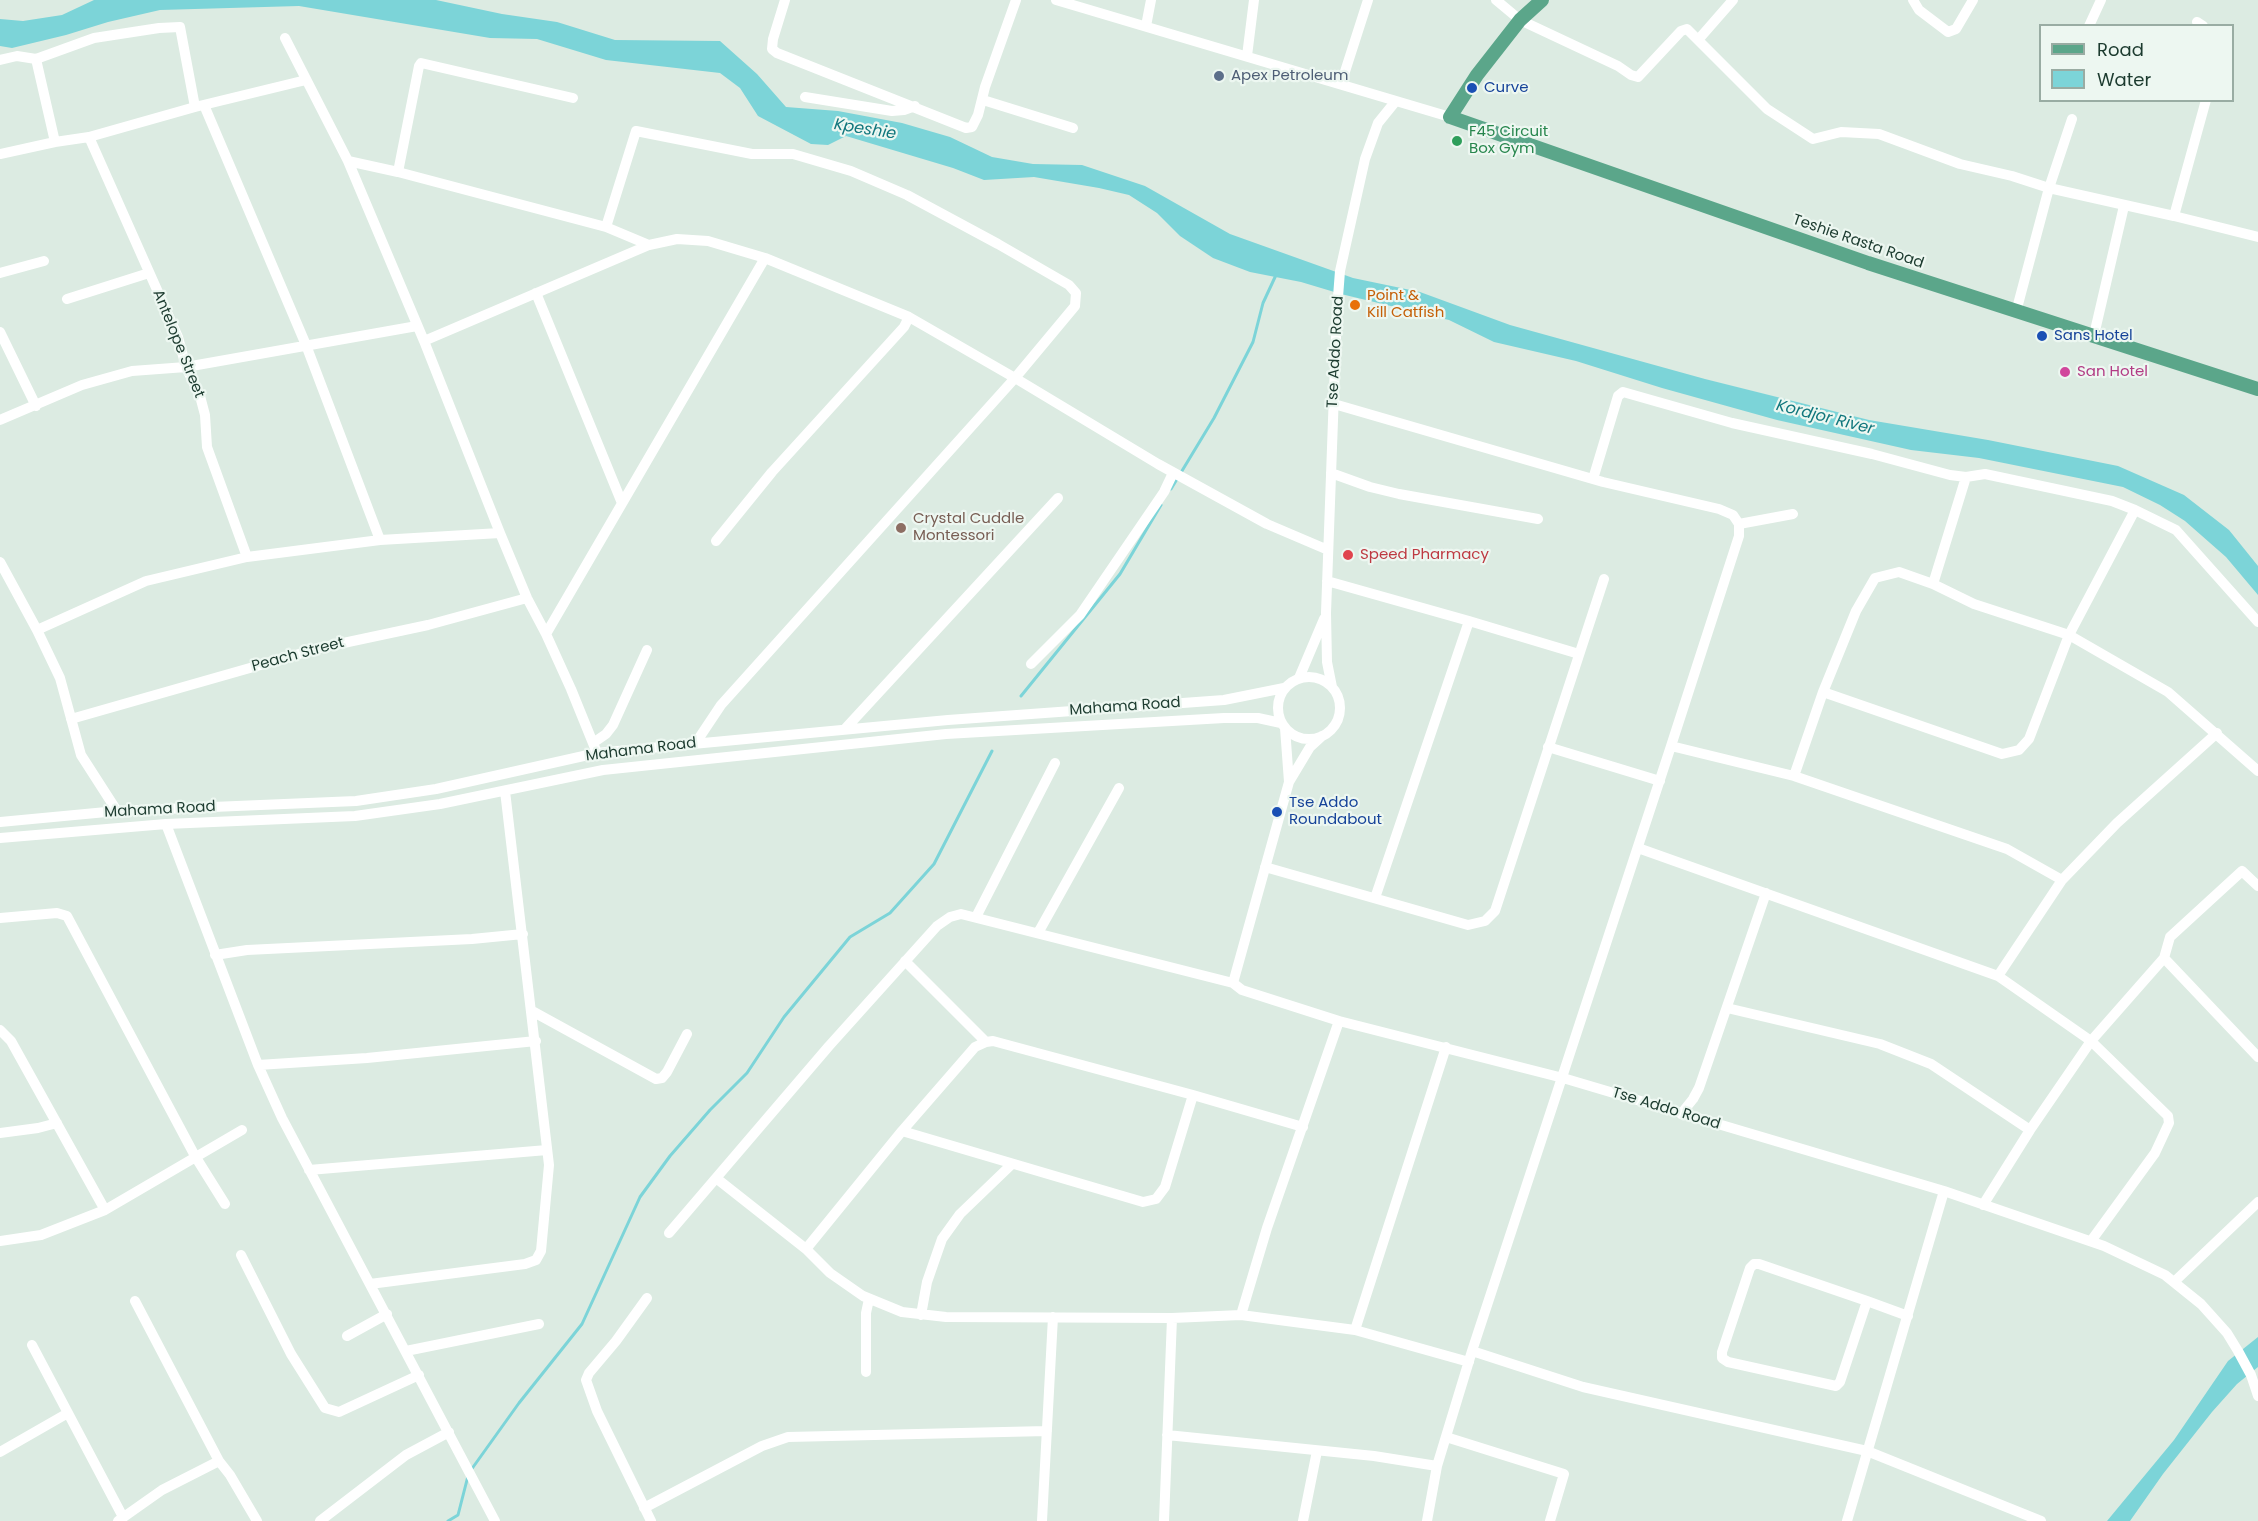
<!DOCTYPE html>
<html>
<head>
<meta charset="utf-8">
<style>
	body { margin:0 }
	#map { position:relative; width:2258px; height:1521px; overflow:hidden; background:#dcebe2; font-family:Poppins,sans-serif }
	canvas { display:block }
	.legend { position:absolute; left:2039px; top:24px; width:195px; height:78px; box-sizing:border-box; background:#edf7f1; border:2px solid #99aca3; margin:0; padding:8px 10px; list-style:none; font-size:18px; color:#1c3b2f }
	.legend li { display:flex; align-items:center; gap:12px; height:30px }
	.legend b { width:30px; border:2px solid #99aca3 }
</style>
</head>
<body>
<div id="map">
<canvas width="2258" height="1521"></canvas>
<ul class="legend">
<li><b style="height:8px;background:#5ba68a"></b>Road</li>
<li><b style="height:16px;background:#7cd4d8"></b>Water</li>
</ul>
</div>
<script>
const ctx = document.querySelector('canvas').getContext('2d');
ctx.lineJoin = 'round';
function fillPath(path, color) { ctx.fillStyle = color; ctx.fill(path, 'evenodd'); }
const toPath = rows => new Path2D(rows.map(r => 'M' + r).join(''));
function stroke(path, color, width, dash) { ctx.strokeStyle = color; ctx.lineWidth = width; ctx.lineCap = dash ? 'butt' : 'round'; ctx.setLineDash(dash || []); ctx.stroke(path); }
function write(font, color, halo, rows, align = 'center') {
  ctx.font = font + ' Poppins,sans-serif'; ctx.lineWidth = 4.5; ctx.setLineDash([]); ctx.textBaseline = 'middle'; ctx.strokeStyle = halo; ctx.fillStyle = color; for (const [text, x, y, turn = 0] of rows) {
    ctx.save(); ctx.translate(x, y); ctx.rotate((+turn || 0) * Math.PI / 180); ctx.textAlign = isNaN(turn) ? turn : align; if (halo) ctx.strokeText(text, 0, 0); ctx.fillText(text, 0, 0); ctx.restore();
  }
}
fillPath(toPath([
	[94,0,436,0,502,14,557,22,615,40,720,41,757,74,786,107,838,111,902,123,950,137,992,157,1033,164,1082,165,1145,186,1230,234,1353,278,1420,292,1510,325,1705,379,1869,420,1988,440,2118,466,2184,495,2229,530,2258,566,2258,595,2226,557,2185,521,2160,505,2123,487,1979,458,1911,450,1777,420,1662,388,1576,361,1494,342,1449,320,1341,294,1301,282,1250,272,1213,258,1180,236,1157,213,1129,195,1099,188,1034,177,984,180,953,168,846,136,828,145,811,144,758,116,740,88,720,73,606,60,537,39,490,38,299,6,160,10,108,22,66,35,12,48,0,46,0,19,23,21,62,15],
	[2258,1337,2258,1367,2237,1384,2212,1412,2163,1474,2130,1521,2107,1521,2174,1440,2228,1361]
]), '#7cd4d8');
stroke(toPath([
	[1171,489,1214,418,1253,342,1263,303,1276,275],
	[1021,696,1120,574,1161,505],
	[471,1470,519,1403,582,1324,640,1197,670,1156,710,1110,747,1073,784,1017,850,937,890,913,934,864,992,751],
	[448,1521,458,1515,468,1476]
]), '#7cd4d8', 3);
stroke(toPath([
	[785,0,773,39,772,49,777,53,966,128,972,127,978,115,985,87,1016,0],
	[1056,0,1450,117],
	[1496,0,1520,20,1618,66,1631,75,1638,77,1681,31,1687,29,1698,40],
	[1733,0,1698,40,1767,109,1813,139,1841,132,1879,134,1960,164,2012,176,2049,188,2174,216,2258,237],
	[1913,0,1919,10,1948,32,1956,29,1973,0],
	[2197,22,2203,26],
	[1146,26,1151,0],
	[2089,26,2101,0],
	[285,38,348,161,424,341,500,533,527,598,546,634,571,689,597,753],
	[1247,56,1254,0],
	[36,59,55,142],
	[0,60,17,56,36,59,94,38,159,28,180,27,195,107],
	[1341,84,1368,0],
	[805,97,892,111,904,110,915,106],
	[983,100,1073,128],
	[204,105,306,345,380,540],
	[89,137,178,337,186,367,200,396,205,415,207,447,247,557],
	[0,154,55,142,89,137,195,107,306,80],
	[348,161,398,172,606,227,649,245,677,239,708,241,765,258,909,317,1015,378,1158,464,1267,524,1328,550],
	[398,172,419,66,421,63,573,98],
	[2174,216,2206,100],
	[606,227,636,131,752,154,793,154,851,171,907,195,998,244,1069,285,1076,293,1075,306,1015,378,721,705,695,744],
	[0,273,44,261],
	[536,293,622,503],
	[67,299,149,273],
	[2016,312,2049,188,2072,119],
	[0,332,36,406],
	[2094,335,2124,206],
	[424,341,649,245],
	[1334,404,1603,482,1719,509,1733,515,1739,524,1739,536,1671,746,1472,1351,1437,1466,1427,1521],
	[0,420,82,385,132,371,186,367,417,326],
	[1331,473,1370,487,1399,494,1538,519],
	[1593,479,1618,396,1623,392,1732,423,1872,454,1950,475,1966,477,1985,474,2112,501,2135,510,2176,530,2258,622],
	[1739,524,1793,514],
	[716,541,772,472,904,327,909,317],
	[0,562,37,630,60,678,81,755,117,811],
	[1327,581,1469,621,1579,654],
	[1933,584,1966,477],
	[37,630,146,581,247,557,380,540,500,533],
	[546,634,765,258],
	[1031,664,1080,615,1164,492,1173,473],
	'1278 708a31 31 0 1 1 62 0a31 31 0 1 1-62 0Z',
	[1299,678,1324,619],
	[1332,687,1327,662,1326,613,1337,310,1340,271,1365,159,1378,123,1395,102],
	[1823,692,2002,754,2019,750,2029,739,2069,635,2135,510],
	[71,719,320,648,428,625,527,598],
	[1285,728,1289,782],
	[845,729,1058,498],
	[593,743,606,734,613,725,647,650],
	[1671,746,1794,776,2007,849,2062,880],
	[1548,747,1660,781],
	[1794,776,1823,692,1856,611,1875,578,1899,572,1933,584,1974,604,2069,635,2168,692,2258,771],
	[0,822,117,811,356,801,436,789,597,753,948,720,1224,700,1284,688],
	[166,824,258,1065,282,1118,495,1521],
	[0,838,166,824,355,816,440,804,603,770,946,734,1224,718,1258,718,1281,723],
	[1638,848,1998,976,2091,1041,2168,1116,2169,1123,2155,1153,2091,1241],
	[1265,867,1468,925,1485,921,1495,911,1604,579],
	[1375,898,1469,621],
	[976,917,1055,763],
	[0,918,57,913,67,916,195,1156,225,1204],
	[1038,933,1119,788],
	[215,955,247,950,472,939,523,934],
	[2164,958,2258,1057],
	[905,961,986,1042],
	[1998,976,2062,880,2117,823,2217,733],
	[1233,983,1289,782,1310,747,1322,736],
	[1727,1008,1880,1044,1931,1064,2030,1130],
	[532,1011,656,1079,662,1078,667,1072,687,1034],
	[0,1030,11,1041,105,1210],
	[258,1065,367,1058,536,1041],
	[1681,1114,1693,1099,1699,1088,1766,893],
	[902,1131,1143,1202,1156,1199,1165,1187,1193,1095],
	[0,1133,38,1128,57,1123],
	[309,1170,547,1150],
	[716,1178,806,1249,830,1273,863,1296,902,1312,946,1317,1172,1318,1241,1315,1355,1330,1469,1362],
	[1983,1205,2030,1130,2091,1041,2164,958,2170,937,2242,871,2258,886],
	[669,1233,829,1046,937,926,950,917,961,914,1233,983,1242,990,1339,1021,1563,1078,1944,1191,2104,1246,2165,1275,2201,1304,2227,1333,2238,1351,2251,1375,2258,1396],
	[0,1241,41,1235,105,1210,242,1130],
	[806,1249,902,1131,975,1047,986,1042,993,1041,1193,1095,1303,1127],
	[241,1255,291,1354,325,1408,339,1412,419,1375],
	[2174,1282,2258,1202],
	[370,1284,525,1264,536,1260,541,1251,549,1165,505,791],
	[647,1298,616,1341,589,1373,586,1380,597,1411,651,1521],
	[135,1301,219,1461],
	[1867,1301,1840,1382,1836,1386,1728,1362,1722,1358,1722,1352,1750,1268,1754,1264,1759,1264,1867,1301,1908,1316],
	[921,1315,927,1282,942,1239,960,1214,1012,1164],
	[1241,1315,1267,1228,1339,1021],
	[1355,1330,1446,1047],
	[347,1336,387,1314],
	[32,1345,123,1517],
	[406,1351,539,1324],
	[1472,1351,1583,1387,1867,1451,2041,1521],
	[866,1372,866,1313,869,1299],
	[1167,1435,1374,1456,1437,1466],
	[1446,1437,1564,1474,1550,1521],
	[0,1452,68,1413],
	[644,1508,762,1446,788,1437,1047,1431],
	[118,1521,162,1490,219,1461,230,1475,257,1521],
	[320,1521,406,1455,449,1432],
	[1042,1521,1053,1317],
	[1164,1521,1172,1318],
	[1303,1521,1317,1451],
	[1847,1521,1944,1191]
]), '#fff', 10);
stroke(toPath([
	[1542,0,1520,20,1477,75,1450,117,1868,263,2258,389]
]), '#5ba68a', 14);
for (const [x, y, r, color] of [
	[1219,76,6,"#5c6f8a"],
	[1472,88,6,"#1a4fb4"],
	[1457,141,6,"#2e9e5b"],
	[1355,305,6,"#e8710a"],
	[2042,336,6,"#1a4fb4"],
	[2065,372,6,"#d1479c"],
	[901,528,6,"#8d6e63"],
	[1348,555,6,"#e0444e"],
	[1277,812,6,"#1a4fb4"]
]) { const dot = new Path2D(); dot.arc(x, y, r, 0, 2 * Math.PI); ctx.fillStyle = color; ctx.fill(dot); stroke(dot, '#edf7f1', 2); }
write('15px', '#4e5e75', '#edf7f1', [
	["Apex Petroleum",1231,76]
], 'left');
write('15px', '#164399', '#edf7f1', [
	["Curve",1484,88],
	["Sans Hotel",2054,336],
	["Tse Addo",1289,803],
	["Roundabout",1289,820]
], 'left');
write('15px', '#27864d', '#edf7f1', [
	["F45 Circuit",1469,132],
	["Box Gym",1469,149]
], 'left');
write('15px', '#1c3b2f', '#edf7f1', [
	["Teshie Rasta Road",1858,242,19],
	["Antelope Street",178,344,68],
	["Tse Addo Road",1336,352,-87],
	["Peach Street",298,655,-15],
	["Mahama Road",1125,707,-4],
	["Mahama Road",641,750,-7],
	["Mahama Road",160,810,-3],
	["Tse Addo Road",1666,1109,17]
]);
write('15px', '#c56008', '#edf7f1', [
	["Point &",1367,296],
	["Kill Catfish",1367,313]
], 'left');
write('15px', '#b23c85', '#edf7f1', [
	["San Hotel",2077,372]
], 'left');
write('15px', '#785e54', '#edf7f1', [
	["Crystal Cuddle",913,519],
	["Montessori",913,536]
], 'left');
write('15px', '#be3a42', '#edf7f1', [
	["Speed Pharmacy",1360,555]
], 'left');
write('italic 16px', '#11777d', '#edf7f1', [
	["Kpeshie",865,130,9],
	["Kordjor River",1825,418,14]
]);
</script>
</body>
</html>
